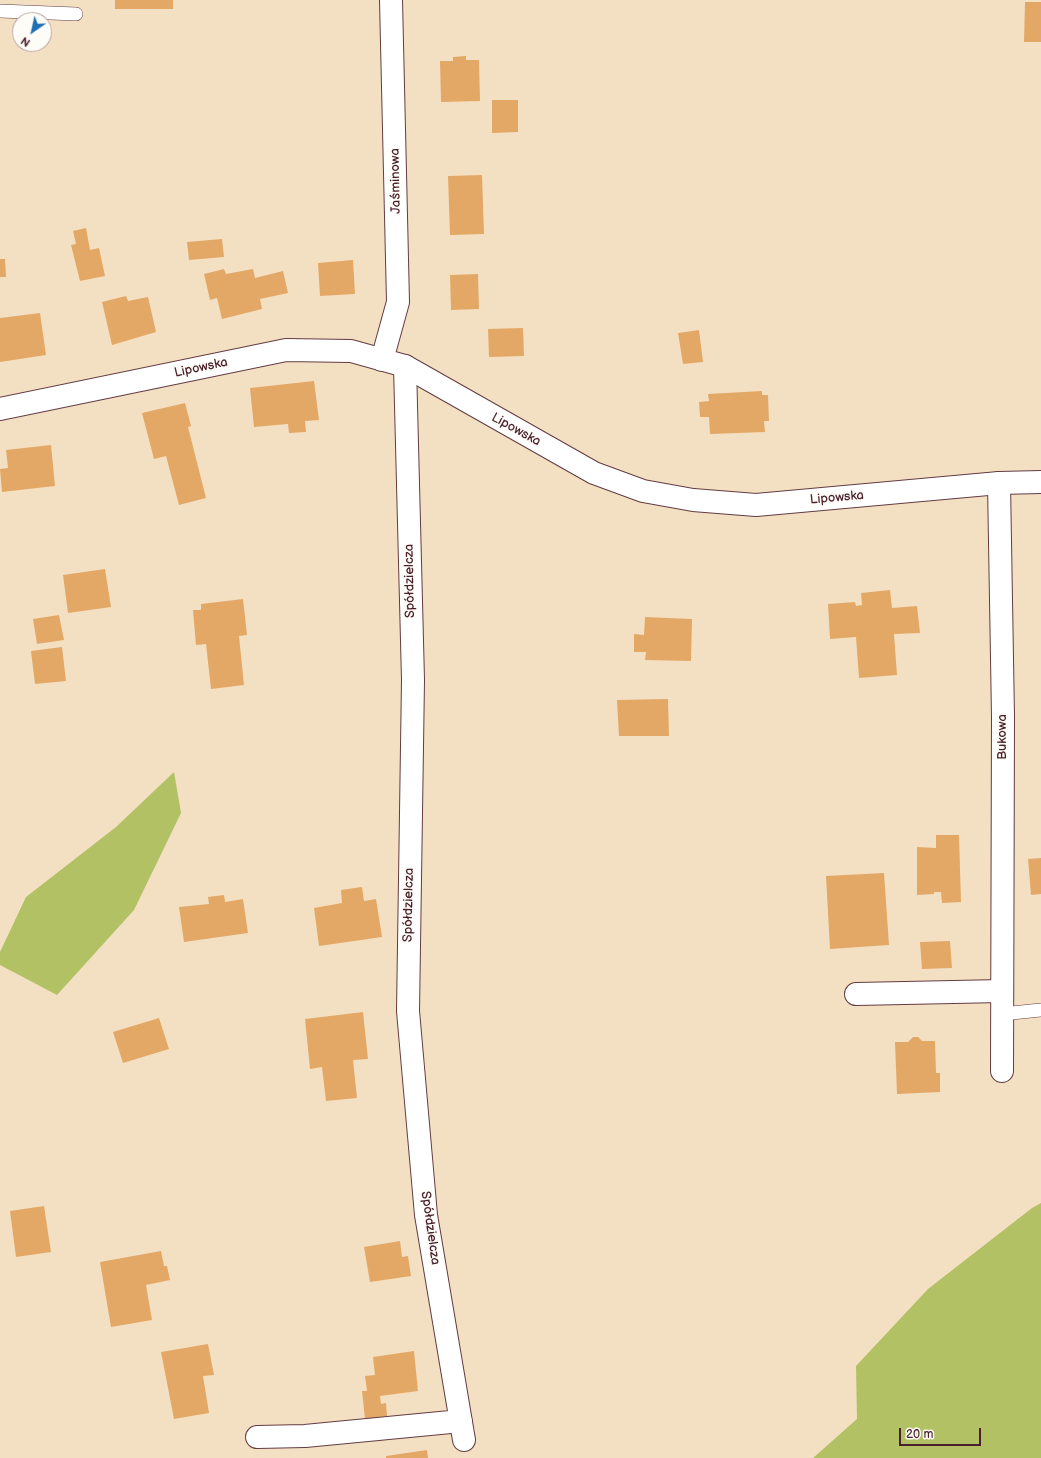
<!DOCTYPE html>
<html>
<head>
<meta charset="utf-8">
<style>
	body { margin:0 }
	#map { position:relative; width:1041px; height:1458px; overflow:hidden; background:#f3e0c3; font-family:"Balsamiq Sans",sans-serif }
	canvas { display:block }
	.north { position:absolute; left:12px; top:12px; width:40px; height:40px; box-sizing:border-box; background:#fdfcf7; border:1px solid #b5a4a5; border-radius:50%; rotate:214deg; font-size:11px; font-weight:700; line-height:16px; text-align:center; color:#4a1f2b }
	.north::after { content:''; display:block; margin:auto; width:14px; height:18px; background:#1f6fb2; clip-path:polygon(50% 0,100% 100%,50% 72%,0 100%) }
	.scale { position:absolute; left:899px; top:1428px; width:82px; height:18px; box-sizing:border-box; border:2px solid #4a1f2b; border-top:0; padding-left:5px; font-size:12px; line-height:14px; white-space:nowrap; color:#4a1f2b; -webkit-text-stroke:3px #fdfcf7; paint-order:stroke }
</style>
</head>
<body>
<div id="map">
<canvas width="1041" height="1458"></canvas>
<div class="north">N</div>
<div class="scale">20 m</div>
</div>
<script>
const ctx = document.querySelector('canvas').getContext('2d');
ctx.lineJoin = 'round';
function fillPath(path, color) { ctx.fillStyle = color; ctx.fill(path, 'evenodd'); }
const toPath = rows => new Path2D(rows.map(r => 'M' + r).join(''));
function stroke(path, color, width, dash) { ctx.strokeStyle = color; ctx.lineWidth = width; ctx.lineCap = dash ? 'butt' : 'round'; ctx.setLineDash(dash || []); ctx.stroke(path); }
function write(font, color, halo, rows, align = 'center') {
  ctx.font = font + ' "Balsamiq Sans",sans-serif'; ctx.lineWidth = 3.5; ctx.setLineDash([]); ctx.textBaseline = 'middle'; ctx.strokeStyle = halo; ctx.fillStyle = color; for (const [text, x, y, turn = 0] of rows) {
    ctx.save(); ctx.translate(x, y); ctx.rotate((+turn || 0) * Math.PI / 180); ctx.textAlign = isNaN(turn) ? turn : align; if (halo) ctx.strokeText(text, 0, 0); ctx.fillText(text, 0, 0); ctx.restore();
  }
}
fillPath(toPath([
	[174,772,181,813,134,910,57,995,0,965,0,952,26,897,116,827],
	[1041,1203,1041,1458,813,1458,857,1419,856,1366,928,1289,1032,1208]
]), '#b2c163');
fillPath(toPath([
	[115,0,173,0,173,9,115,9],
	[1025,2,1041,2,1041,42,1024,42],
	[466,56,466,60,479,60,480,101,441,102,440,61,453,61,453,57],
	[492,100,518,100,518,132,492,133],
	[482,175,484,234,450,235,448,176],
	[86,228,90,250,99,248,105,276,80,281,71,245,76,244,73,231],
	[222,239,224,257,189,260,187,242],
	[0,259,5,259,6,277,0,277],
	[353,260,355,294,320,296,318,263],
	[224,269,226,274,253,269,255,278,283,271,288,293,260,299,262,309,222,319,217,298,210,300,204,274],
	[478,274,479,309,451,310,450,275],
	[126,296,128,301,148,297,156,332,112,345,102,302],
	[40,313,46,355,0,362,0,318],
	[523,328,524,356,489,357,488,329],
	[699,330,703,362,683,364,678,333],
	[314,381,319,420,305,421,306,432,289,433,288,424,254,427,250,388],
	[762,391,762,395,768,395,769,421,764,421,765,432,710,434,709,417,700,417,699,402,709,401,708,394],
	[185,403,191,426,188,427,206,498,179,505,166,456,154,459,142,413],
	[51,445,55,486,2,492,0,469,8,468,6,450],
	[105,569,111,607,68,613,63,575],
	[890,590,892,608,917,606,920,633,894,634,897,675,859,678,856,637,830,639,828,604,855,602,856,606,862,605,861,593],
	[243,599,247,635,239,636,244,685,211,689,206,644,196,645,193,610,201,610,201,604],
	[59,615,64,640,37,644,33,619],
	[645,617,692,619,691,661,645,660,646,652,634,652,634,634,644,635],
	[62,647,66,681,35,684,31,651],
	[668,699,669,736,619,736,617,700],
	[936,835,959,835,961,902,942,903,941,892,934,892,934,894,917,895,917,847,936,848],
	[1041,858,1041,894,1031,895,1028,859],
	[884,873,889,945,830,949,826,876],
	[362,887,364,901,376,899,382,937,319,946,314,908,342,903,341,890],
	[224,895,225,902,243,899,248,933,184,942,179,907,209,904,208,897],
	[950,941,952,968,922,969,920,942],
	[363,1012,368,1059,353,1060,357,1098,326,1101,322,1067,310,1069,305,1019],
	[159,1018,169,1049,123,1063,113,1032],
	[913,1037,918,1037,922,1041,935,1041,936,1073,940,1073,940,1092,897,1094,895,1042,908,1042],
	[44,1206,51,1252,16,1257,10,1211],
	[400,1241,402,1257,408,1256,411,1276,370,1282,364,1247],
	[161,1251,164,1266,167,1266,170,1280,146,1285,152,1320,111,1327,100,1262],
	[208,1344,214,1375,203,1376,209,1413,174,1419,161,1352],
	[414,1351,418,1391,380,1396,381,1404,386,1403,387,1416,365,1419,362,1391,367,1391,365,1376,375,1375,373,1357],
	[427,1450,428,1458,386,1458,386,1456]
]), '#e3a866');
const lane = toPath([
	[0,11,76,14],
	[1002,1014,1041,1010]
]);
const street = toPath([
	[382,360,398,302,391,0],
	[405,366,413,680,408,1011,426,1215,464,1440],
	[999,483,1003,717,1002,1071],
	[856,994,1002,991],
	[257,1437,305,1436,461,1421]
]);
const secondary = toPath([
	[0,409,286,350,351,351,405,366,594,473,643,491,693,500,756,505,999,483,1041,482]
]);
stroke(lane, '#633c42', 14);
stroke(street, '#633c42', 24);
stroke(secondary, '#633c42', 24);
stroke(lane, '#fff', 13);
stroke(street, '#fff', 22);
stroke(secondary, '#fff', 22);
write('13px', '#4a1f2b', '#fdfcf7', [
	["Jaśminowa",396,181,-91],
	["Lipowska",201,368,-12],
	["Lipowska",516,430,29],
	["Lipowska",837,498,-5],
	["Spółdzielcza",410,581,-91],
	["Bukowa",1003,737,-90],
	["Spółdzielcza",409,905,-89],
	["Spółdzielcza",430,1228,82]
]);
</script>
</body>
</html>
